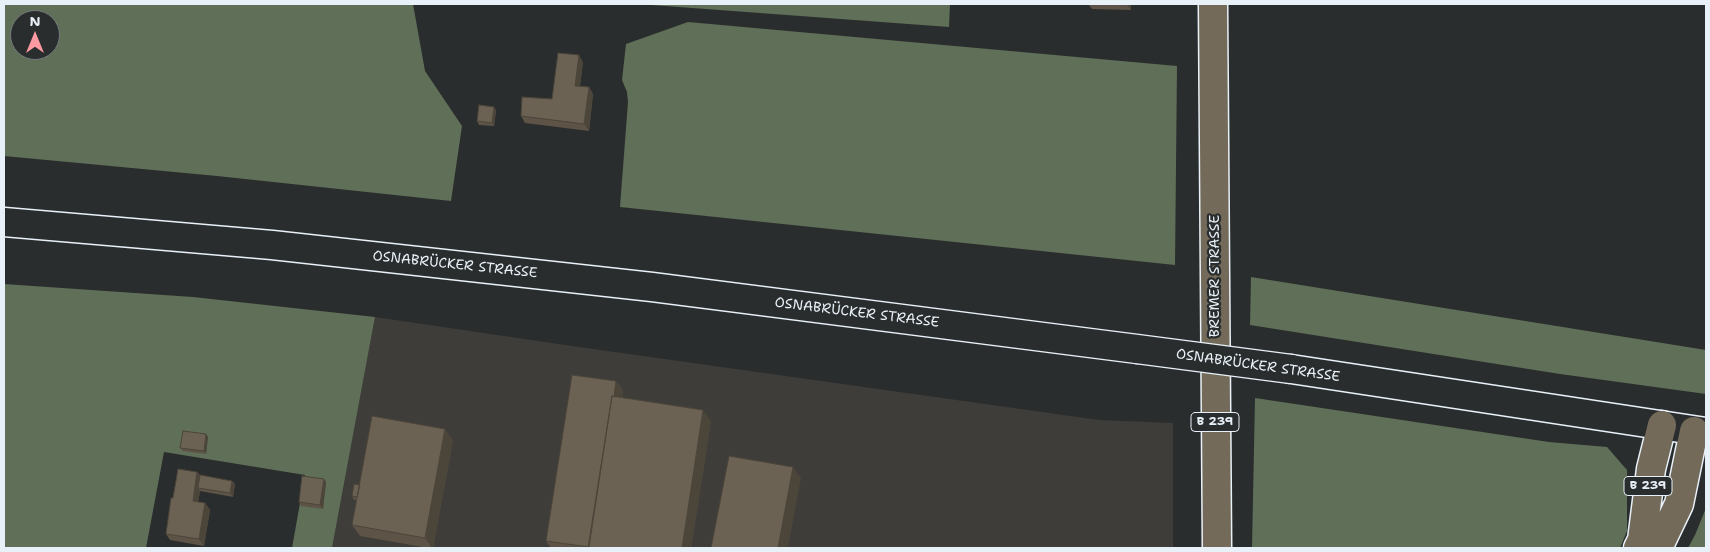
<!DOCTYPE html>
<html>
<head>
<meta charset="utf-8">
<style>
	body { margin:0 }
	#map { position:relative; width:1710px; height:552px; overflow:hidden; background:#2a2d2e; font-family:"Shantell Sans",sans-serif }
	canvas { display:block }
	.frame { position:absolute; inset:0; border:5px solid #e8f1f8; pointer-events:none }
	.north { position:absolute; left:10px; top:10px; width:50px; height:50px; box-sizing:border-box; background:#2a2d2e; border:1px solid #767b7f; border-radius:50%; rotate:0deg; font-size:14px; font-weight:700; line-height:20px; text-align:center; color:#e8f1f8 }
	.north::after { content:''; display:block; margin:auto; width:18px; height:22px; background:#ff9aa2; clip-path:polygon(50% 0,100% 100%,50% 72%,0 100%) }
</style>
</head>
<body>
<div id="map">
<canvas width="1710" height="552"></canvas>
<div class="frame"></div>
<div class="north">N</div>
</div>
<script>
const ctx = document.querySelector('canvas').getContext('2d');
ctx.lineJoin = 'round';
function fillPath(path, color) { ctx.fillStyle = color; ctx.fill(path, 'evenodd'); }
const toPath = rows => new Path2D(rows.map(r => 'M' + r).join(''));
function stroke(path, color, width, dash) { ctx.strokeStyle = color; ctx.lineWidth = width; ctx.lineCap = dash ? 'butt' : 'round'; ctx.setLineDash(dash || []); ctx.stroke(path); }
function write(font, color, halo, rows, align = 'center') {
  ctx.font = font + ' "Shantell Sans",sans-serif'; ctx.lineWidth = 4.5; ctx.setLineDash([]); ctx.textBaseline = 'middle'; ctx.strokeStyle = halo; ctx.fillStyle = color; for (const [text, x, y, turn = 0] of rows) {
    ctx.save(); ctx.translate(x, y); ctx.rotate((+turn || 0) * Math.PI / 180); ctx.textAlign = isNaN(turn) ? turn : align; if (halo) ctx.strokeText(text, 0, 0); ctx.fillText(text, 0, 0); ctx.restore();
  }
}
fillPath(toPath([
	[375,317,572,346,1099,420,1173,423,1173,548,332,548]
]), '#3e3d39');
fillPath(toPath([
	[4,4,413,4,425,71,462,126,451,201,217,176,4,156],
	[20,20,50,20,50,50,20,50],
	[638,4,950,4,949,27],
	[688,22,1177,66,1175,265,620,207,628,102,627,92,622,80,626,44],
	[1251,277,1706,350,1706,394,1560,374,1250,325],
	[4,284,193,297,375,317,332,548,292,548,305,475,164,452,146,548,4,548],
	[1255,398,1549,442,1607,447,1627,470,1627,531,1620,548,1252,548],
	[1706,508,1706,548,1688,548,1695,535]
]), '#606f57');
const secondary = toPath([
	[4,222,272,245,652,287,1137,349],
	[1291,369,1706,432]
]);
const primary = toPath([
	[1213,4,1217,548],
	[1638,548,1642,540,1651,469,1662,425],
	[1658,548,1679,504,1694,431]
]);
stroke(secondary, '#e8f1f8', 31);
stroke(primary, '#e8f1f8', 31);
stroke(secondary, '#2a2d2e', 28);
stroke(primary, '#736a5a', 28);
const secondaryBridge = toPath([
	[1137,349,1291,369]
]);
stroke(secondaryBridge, '#e8f1f8', 31, []);
stroke(secondaryBridge, '#2a2d2e', 28);
fillPath(toPath([
	[1088,4,1131,4,1131,10,1092,9],
	[583,62,580,86,589,87,593,94,589,131,525,123,521,116,552,99],
	[494,107,496,111,494,126,479,125,477,121],
	[616,381,623,390,622,398,711,421,691,548,551,548,546,541],
	[206,434,208,437,206,454,183,451,180,448],
	[453,440,433,548,428,548,360,536,352,525,357,500,354,500,352,496,360,485],
	[197,472,200,475,232,481,235,484,233,497,200,491,198,502,205,503,210,510,204,546,170,540,166,534,173,498],
	[324,479,326,482,323,509,301,506,299,502]
]), '#5d5447');
fillPath(toPath([
	[1127,4,1131,4,1131,10],
	[579,55,583,62,579,92,575,86],
	[589,87,593,94,589,131,584,124],
	[494,107,496,111,494,126,492,123],
	[616,381,623,390,598,548,591,548],
	[703,410,711,421,691,548,682,548],
	[445,429,453,440,433,548,432,548,425,538],
	[206,434,208,437,206,454,204,451],
	[793,467,801,478,788,548,778,548],
	[197,472,202,478,198,488,200,491,197,508,193,501],
	[324,479,326,482,323,509,320,505],
	[232,481,235,484,233,497,230,493],
	[205,503,210,510,204,546,199,539]
]), '#4c453a');
const building = toPath([
	[558,53,579,55,575,86,589,87,584,124,521,116,522,97,552,99,558,53],
	[479,105,494,107,492,123,477,121,479,105],
	[572,375,616,381,614,397,612,396,589,547,546,541,572,375],
	[612,396,703,410,682,548,588,548,612,396],
	[372,416,445,429,425,538,352,525,372,416],
	[183,431,206,434,204,451,180,448,183,431],
	[729,456,793,467,778,548,711,548,729,456],
	[178,469,197,472,193,501,205,503,199,539,166,534,171,498,173,498,178,469],
	[200,475,232,481,230,493,198,488,200,475],
	[302,476,324,479,320,505,299,502,302,476],
	[354,484,360,485,357,497,352,496,354,484]
]);
fillPath(building, '#6c6253');
stroke(building, '#4c453a', 1);
for (const [x, y, w] of [
	[1215,422,48],
	[1648,486,48]
]) { const box = new Path2D(); box.roundRect(x - w / 2, y - 9.5, w, 19, 4); ctx.fillStyle = '#2a2d2e'; ctx.fill(box); stroke(box, '#e8f1f8', 1); }
write('bold 12px', '#e8f1f8', null, [
	["B 239",1215,422],
	["B 239",1648,486]
]);
write('14px', '#e8f1f8', '#2a2d2e', [
	["OSNABRÜCKER STRASSE",455,265,6],
	["BREMER STRASSE",1215,276,-90],
	["OSNABRÜCKER STRASSE",857,313,7],
	["OSNABRÜCKER STRASSE",1258,366,8]
]);
</script>
</body>
</html>
